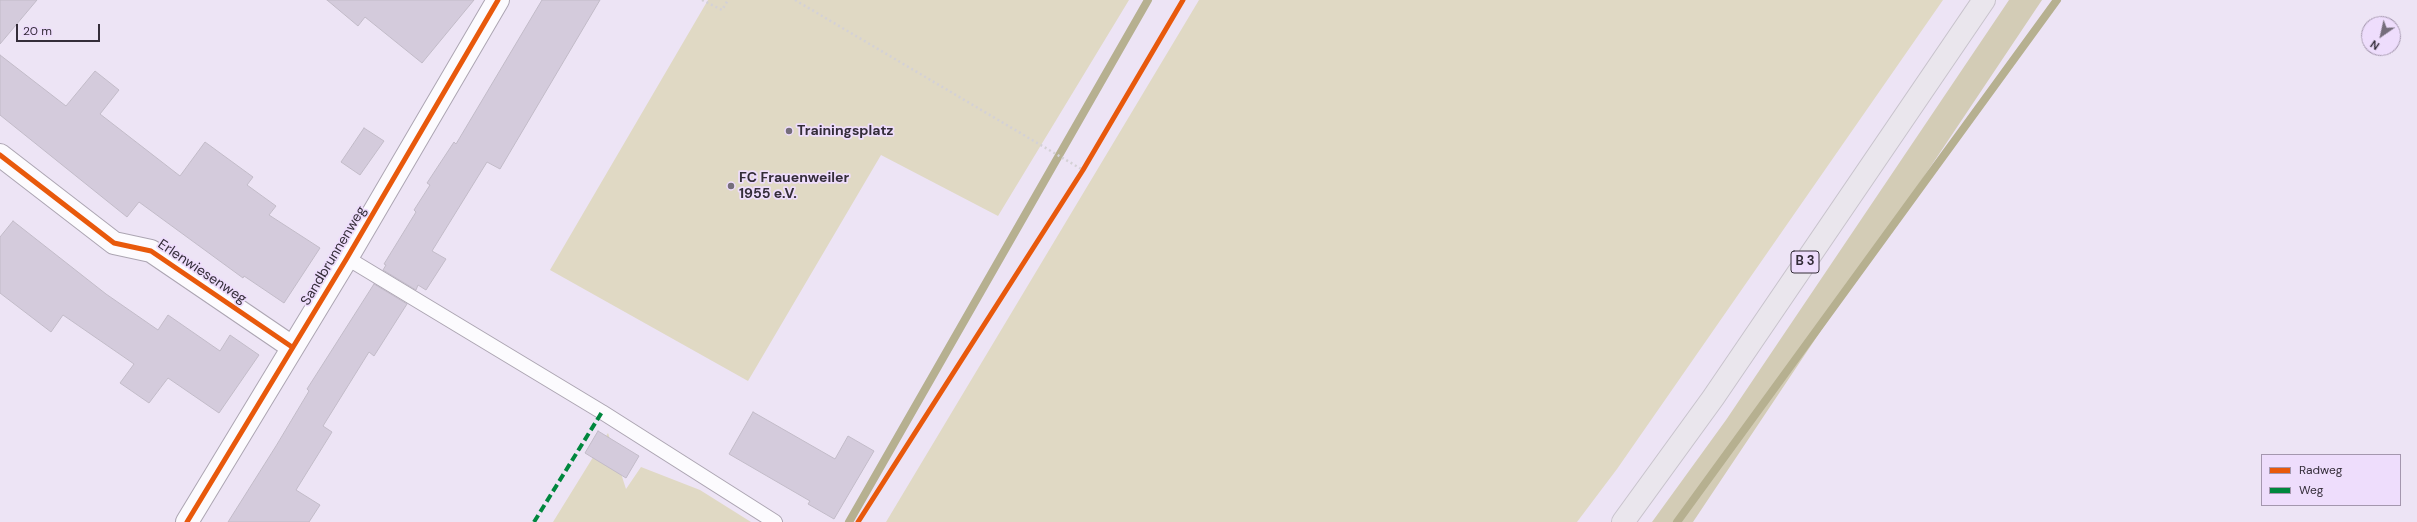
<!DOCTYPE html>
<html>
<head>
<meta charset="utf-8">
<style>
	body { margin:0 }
	#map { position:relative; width:2417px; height:522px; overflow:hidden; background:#ede4f5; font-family:"DM Sans",sans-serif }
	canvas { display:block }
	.legend { position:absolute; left:2261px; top:454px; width:140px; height:52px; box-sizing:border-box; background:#eeddfc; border:1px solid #a497ae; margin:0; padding:5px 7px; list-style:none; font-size:12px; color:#342d39 }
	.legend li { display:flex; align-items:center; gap:8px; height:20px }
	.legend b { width:20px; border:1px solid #a497ae }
	.north { position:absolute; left:2361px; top:16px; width:40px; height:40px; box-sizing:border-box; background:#eeddfc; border:1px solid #a497ae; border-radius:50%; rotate:214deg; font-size:11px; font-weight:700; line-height:16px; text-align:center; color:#342d39 }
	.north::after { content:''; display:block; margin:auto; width:14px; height:18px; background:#756d7b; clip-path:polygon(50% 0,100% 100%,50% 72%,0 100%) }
	.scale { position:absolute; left:16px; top:24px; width:84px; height:18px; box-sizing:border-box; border:2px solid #342d39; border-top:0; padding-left:5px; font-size:12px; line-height:14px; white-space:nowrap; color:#342d39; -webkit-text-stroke:3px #eeddfc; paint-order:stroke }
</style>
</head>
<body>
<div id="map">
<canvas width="2417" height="522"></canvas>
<ul class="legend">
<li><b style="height:5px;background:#e8590c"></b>Radweg</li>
<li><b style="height:5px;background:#00873e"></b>Weg</li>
</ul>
<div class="north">N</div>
<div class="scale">20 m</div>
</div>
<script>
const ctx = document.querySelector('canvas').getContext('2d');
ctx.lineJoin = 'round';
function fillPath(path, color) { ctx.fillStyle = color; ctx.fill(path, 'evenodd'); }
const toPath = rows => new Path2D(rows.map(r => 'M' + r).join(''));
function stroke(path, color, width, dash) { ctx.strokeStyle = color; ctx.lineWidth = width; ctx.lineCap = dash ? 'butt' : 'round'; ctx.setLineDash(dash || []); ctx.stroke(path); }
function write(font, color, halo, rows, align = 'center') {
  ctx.font = font + ' "DM Sans",sans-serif'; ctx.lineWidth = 3.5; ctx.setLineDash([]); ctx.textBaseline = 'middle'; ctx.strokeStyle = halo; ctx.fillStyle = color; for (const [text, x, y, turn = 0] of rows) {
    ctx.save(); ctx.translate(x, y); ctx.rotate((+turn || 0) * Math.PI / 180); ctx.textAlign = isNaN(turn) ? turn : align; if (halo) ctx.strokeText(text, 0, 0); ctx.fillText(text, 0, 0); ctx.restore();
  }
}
fillPath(toPath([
	[708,0,1129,0,998,216,881,155,748,381,550,270],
	[1199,0,1943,0,1617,469,1577,522,886,522],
	[608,433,626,489,641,467,700,490,751,522,553,522]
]), '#e0d9c4');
fillPath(toPath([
	[2009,0,2042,0,1693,522,1652,522,1726,420]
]), '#d3ccb6');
stroke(toPath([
	[849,522,1148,0],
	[1677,522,2057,0]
]), '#b6b090', 8);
const building = toPath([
	[0,0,37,0,0,44,0,0],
	[327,0,474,0,422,63,365,17,358,26,327,0],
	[542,0,600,0,500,169,487,162,432,251,446,259,426,290,418,285,416,290,383,270,386,265,384,264,416,212,414,210,430,185,427,183,454,142,456,144,542,0],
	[0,55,66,106,95,71,119,90,100,114,180,176,205,142,253,177,247,185,276,206,269,215,320,248,284,303,244,276,243,278,139,202,127,217,0,115,0,55],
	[364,128,384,141,360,175,341,162,364,128],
	[13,221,106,294,158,330,168,315,220,351,230,335,259,355,219,413,168,378,149,403,120,383,134,364,63,315,51,332,0,293,0,237,13,221],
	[374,284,407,304,374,356,369,352,323,426,332,432,296,490,320,505,309,522,228,522,276,446,309,391,307,389,374,284],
	[753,412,835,459,848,436,874,451,834,519,808,504,810,501,729,454,753,412],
	[598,431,639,456,626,478,585,453,598,431]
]);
fillPath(building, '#d4cbdc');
stroke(building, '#c2bbc8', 1);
const service = toPath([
	[347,258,602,412,775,522]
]);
const minor = toPath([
	[0,155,114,243,151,251,292,347],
	[187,522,347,258,498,0]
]);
const primary = toPath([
	[1623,522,1713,398,1984,0]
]);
stroke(service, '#aca5b2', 16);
stroke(minor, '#aca5b2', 24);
stroke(primary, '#c8c3cc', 24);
stroke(toPath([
	[702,0,722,10,728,0],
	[795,0,1083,170]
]), '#d4d1d6', 2.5, [2, 3]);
stroke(service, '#fcfbfe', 14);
stroke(minor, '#fcfbfe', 22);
stroke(primary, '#eae6ed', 22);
stroke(toPath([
	[534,522,602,412]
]), '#00873e', 4, [8, 4]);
stroke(toPath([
	[0,155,114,243,151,251,292,347],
	[187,522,347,258,498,0],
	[858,522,1083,170,1183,0]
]), '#e8590c', 5);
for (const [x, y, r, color] of [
	[789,131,4,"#756d7b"],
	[731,186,4,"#756d7b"]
]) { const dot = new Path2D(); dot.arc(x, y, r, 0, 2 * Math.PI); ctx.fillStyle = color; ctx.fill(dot); stroke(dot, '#eeddfc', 1.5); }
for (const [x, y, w] of [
	[1805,262,28]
]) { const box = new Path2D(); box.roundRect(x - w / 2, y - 11, w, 22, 3); ctx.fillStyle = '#eeddfc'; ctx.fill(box); stroke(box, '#342d39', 1); }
write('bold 13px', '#342d39', null, [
	["B 3",1805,262]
]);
write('bold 14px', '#342d39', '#eeddfc', [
	["Trainingsplatz",797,131],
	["FC Frauenweiler",739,178],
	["1955 e.V.",739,194]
], 'left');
write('14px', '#342d39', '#eeddfc', [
	["Sandbrunnenweg",334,256,-59],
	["Erlenwiesenweg",202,272,34]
]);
</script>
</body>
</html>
